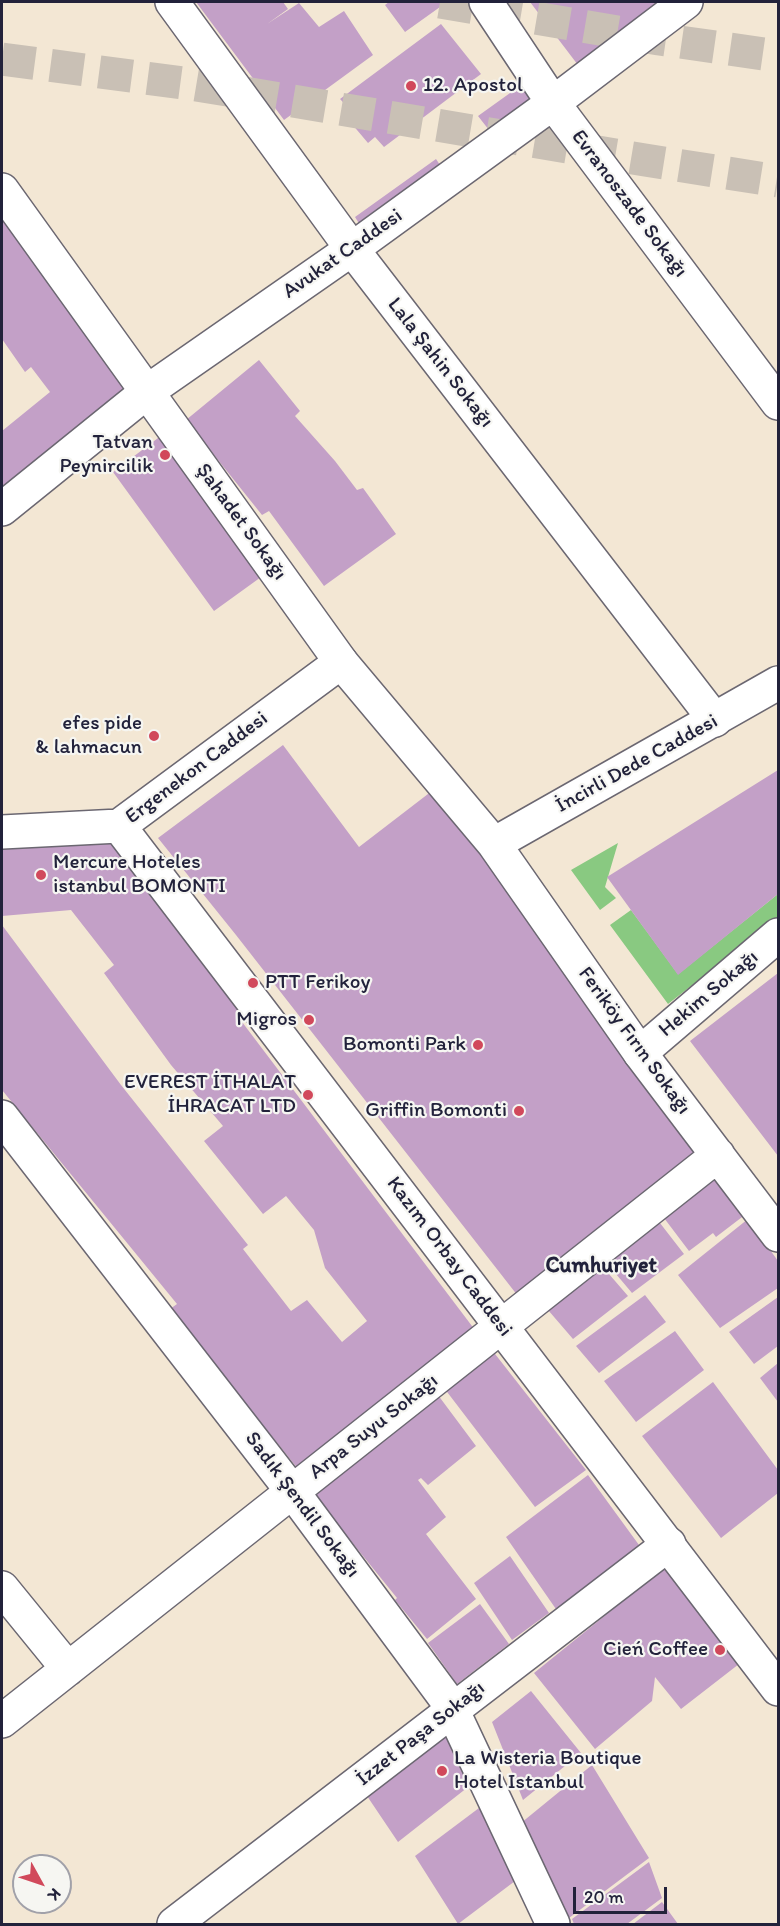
<!DOCTYPE html>
<html>
<head>
<meta charset="utf-8">
<style>
	body { margin:0 }
	#map { position:relative; width:780px; height:1926px; overflow:hidden; background:#f3e7d4; font-family:Itim,sans-serif }
	canvas { display:block }
	.frame { position:absolute; inset:0; border:3px solid #22223b; pointer-events:none }
	.north { position:absolute; left:12px; top:1854px; width:60px; height:60px; box-sizing:border-box; background:#f6f6f2; border:2px solid #a1a1a9; border-radius:50%; rotate:130deg; font-size:16px; font-weight:700; line-height:24px; text-align:center; color:#22223b }
	.north::after { content:''; display:block; margin:auto; width:21px; height:27px; background:#d1495b; clip-path:polygon(50% 0,100% 100%,50% 72%,0 100%) }
	.scale { position:absolute; left:573px; top:1887px; width:94px; height:27px; box-sizing:border-box; border:3px solid #22223b; border-top:0; padding-left:8px; font-size:18px; line-height:21px; white-space:nowrap; color:#22223b; -webkit-text-stroke:4px #f6f6f2; paint-order:stroke }
</style>
</head>
<body>
<div id="map">
<canvas width="780" height="1926"></canvas>
<div class="frame"></div>
<div class="north">K</div>
<div class="scale">20 m</div>
</div>
<script>
const ctx = document.querySelector('canvas').getContext('2d');
ctx.lineJoin = 'round';
function fillPath(path, color) { ctx.fillStyle = color; ctx.fill(path, 'evenodd'); }
const toPath = rows => new Path2D(rows.map(r => 'M' + r).join(''));
function stroke(path, color, width, dash) { ctx.strokeStyle = color; ctx.lineWidth = width; ctx.lineCap = dash ? 'butt' : 'round'; ctx.setLineDash(dash || []); ctx.stroke(path); }
function write(font, color, halo, rows, align = 'center') {
  ctx.font = font + ' Itim,sans-serif'; ctx.lineWidth = 4.5; ctx.setLineDash([]); ctx.textBaseline = 'middle'; ctx.strokeStyle = halo; ctx.fillStyle = color; for (const [text, x, y, turn = 0] of rows) {
    ctx.save(); ctx.translate(x, y); ctx.rotate((+turn || 0) * Math.PI / 180); ctx.textAlign = isNaN(turn) ? turn : align; if (halo) ctx.strokeText(text, 0, 0); ctx.fillText(text, 0, 0); ctx.restore();
  }
}
fillPath(toPath([
	[618,843,605,887,616,898,600,910,571,870],
	[778,894,778,918,668,1004,610,925,631,910,678,974]
]), '#89c981');
fillPath(toPath([
	[196,2,283,2,288,9,267,24,299,3,319,27,344,11,373,55,284,120],
	[389,2,447,2,405,32,385,5],
	[530,2,665,2,581,69],
	[441,24,481,74,384,147,375,137,368,143,346,117,352,112,340,99],
	[524,83,541,107,496,139,478,116],
	[436,159,446,174,365,233,355,217],
	[2,216,138,393,2,499,2,431,50,392,31,367,25,372,2,339],
	[259,360,300,411,295,416,335,461,357,490,363,488,396,534,324,586,269,511,262,515,186,420],
	[166,432,268,572,214,611,113,472],
	[283,745,359,847,441,784,714,1155,525,1305,236,935,158,838],
	[778,770,778,894,678,975,607,877],
	[112,841,241,1010,236,1014,478,1334,302,1474,170,1309,177,1304,2,1090,2,925,121,1085,248,1245,243,1249,291,1311,307,1300,342,1342,367,1321,325,1268,314,1230,286,1196,263,1214,204,1141,223,1126,171,1065,104,973,114,965,71,910,2,916,2,844],
	[778,973,778,1156,690,1041],
	[718,1169,750,1211,716,1237,713,1233,689,1251,661,1214],
	[653,1214,684,1254,632,1293,600,1255],
	[748,1219,778,1261,778,1288,720,1328,678,1275],
	[596,1259,628,1296,573,1339,542,1303],
	[645,1295,666,1322,599,1373,576,1346],
	[778,1297,778,1346,754,1364,729,1332],
	[675,1331,704,1370,636,1422,604,1381],
	[488,1345,586,1470,535,1507,441,1384],
	[778,1363,778,1402,760,1378],
	[713,1382,778,1470,778,1493,721,1538,642,1436],
	[435,1391,476,1446,428,1485,421,1478,418,1480,446,1517,426,1534,476,1599,427,1639,395,1600,397,1598,308,1488,381,1428,390,1439,385,1432],
	[588,1475,639,1545,558,1612,506,1537],
	[510,1556,549,1613,512,1640,474,1583],
	[665,1567,739,1664,681,1709,655,1677,652,1701,595,1749,534,1673],
	[480,1604,509,1644,457,1684,428,1643],
	[531,1691,581,1753,523,1800,492,1722],
	[449,1723,477,1780,398,1842,363,1790],
	[592,1765,649,1858,569,1918,521,1823],
	[483,1805,519,1878,458,1924,415,1856],
	[649,1862,662,1898,627,1924,574,1924,572,1919],
	[662,1902,678,1924,633,1924]
]), '#c3a0c7');
stroke(toPath([
	[440,2,659,39,778,56],
	[2,59,191,84,645,160,778,181]
]), '#c9c0b5', 33, [33, 16]);
const street = toPath([
	[172,2,352,249,715,720],
	[2,190,341,662],
	[640,1053,778,1235],
	[2,1588,68,1669],
	[2,1721,718,1155],
	[174,1924,669,1544]
]);
const secondary = toPath([
	[486,2,553,103,778,403],
	[2,509,148,391,352,249,553,103,686,2],
	[119,826,778,1689],
	[2,832,119,826,341,662,494,844,640,1053,778,935],
	[494,844,778,683],
	[2,1117,292,1491,449,1703,553,1924]
]);
stroke(street, '#6b6771', 36);
stroke(secondary, '#6b6771', 36);
stroke(street, '#fff', 33);
stroke(secondary, '#fff', 33);
for (const [x, y, r, color] of [
	[411,86,6,"#d1495b"],
	[165,455,6,"#d1495b"],
	[154,736,6,"#d1495b"],
	[41,875,6,"#d1495b"],
	[253,983,6,"#d1495b"],
	[309,1020,6,"#d1495b"],
	[478,1045,6,"#d1495b"],
	[308,1095,6,"#d1495b"],
	[519,1111,6,"#d1495b"],
	[720,1650,6,"#d1495b"],
	[442,1771,6,"#d1495b"]
]) { const dot = new Path2D(); dot.arc(x, y, r, 0, 2 * Math.PI); ctx.fillStyle = color; ctx.fill(dot); stroke(dot, '#f6f6f2', 2); }
write('21px', '#22223b', '#f6f6f2', [
	["12. Apostol",423,86,"left"],
	["Tatvan",153,443],
	["Peynircilik",153,467],
	["efes pide",142,724],
	["& lahmacun",142,748],
	["Mercure Hoteles",53,863,"left"],
	["istanbul BOMONTI",53,887,"left"],
	["PTT Ferikoy",265,983,"left"],
	["Migros",297,1020],
	["Bomonti Park",466,1045],
	["EVEREST İTHALAT",296,1083],
	["İHRACAT LTD",296,1107],
	["Griffin Bomonti",507,1111],
	["Cień Coffee",708,1650],
	["La Wisteria Boutique",454,1759,"left"],
	["Hotel Istanbul",454,1783,"left"]
], 'right');
write('21px', '#22223b', '#f6f6f2', [
	["Evranoszade Sokağı",629,204,53],
	["Avukat Caddesi",343,254,-35],
	["Lala Şahin Sokağı",440,363,52],
	["Şahadet Sokağı",241,522,54],
	["İncirli Dede Caddesi",637,764,-29],
	["Ergenekon Caddesi",197,768,-37],
	["Hekim Sokağı",709,994,-40],
	["Feriköy Fırın Sokağı",634,1041,54],
	["Kazım Orbay Caddesi",449,1257,53],
	["Arpa Suyu Sokağı",374,1427,-38],
	["Sadık Şendil Sokağı",302,1505,53],
	["İzzet Paşa Sokağı",421,1734,-38]
]);
write('bold 22px', '#22223b', '#f6f6f2', [
	["Cumhuriyet",601,1266]
]);
</script>
</body>
</html>
